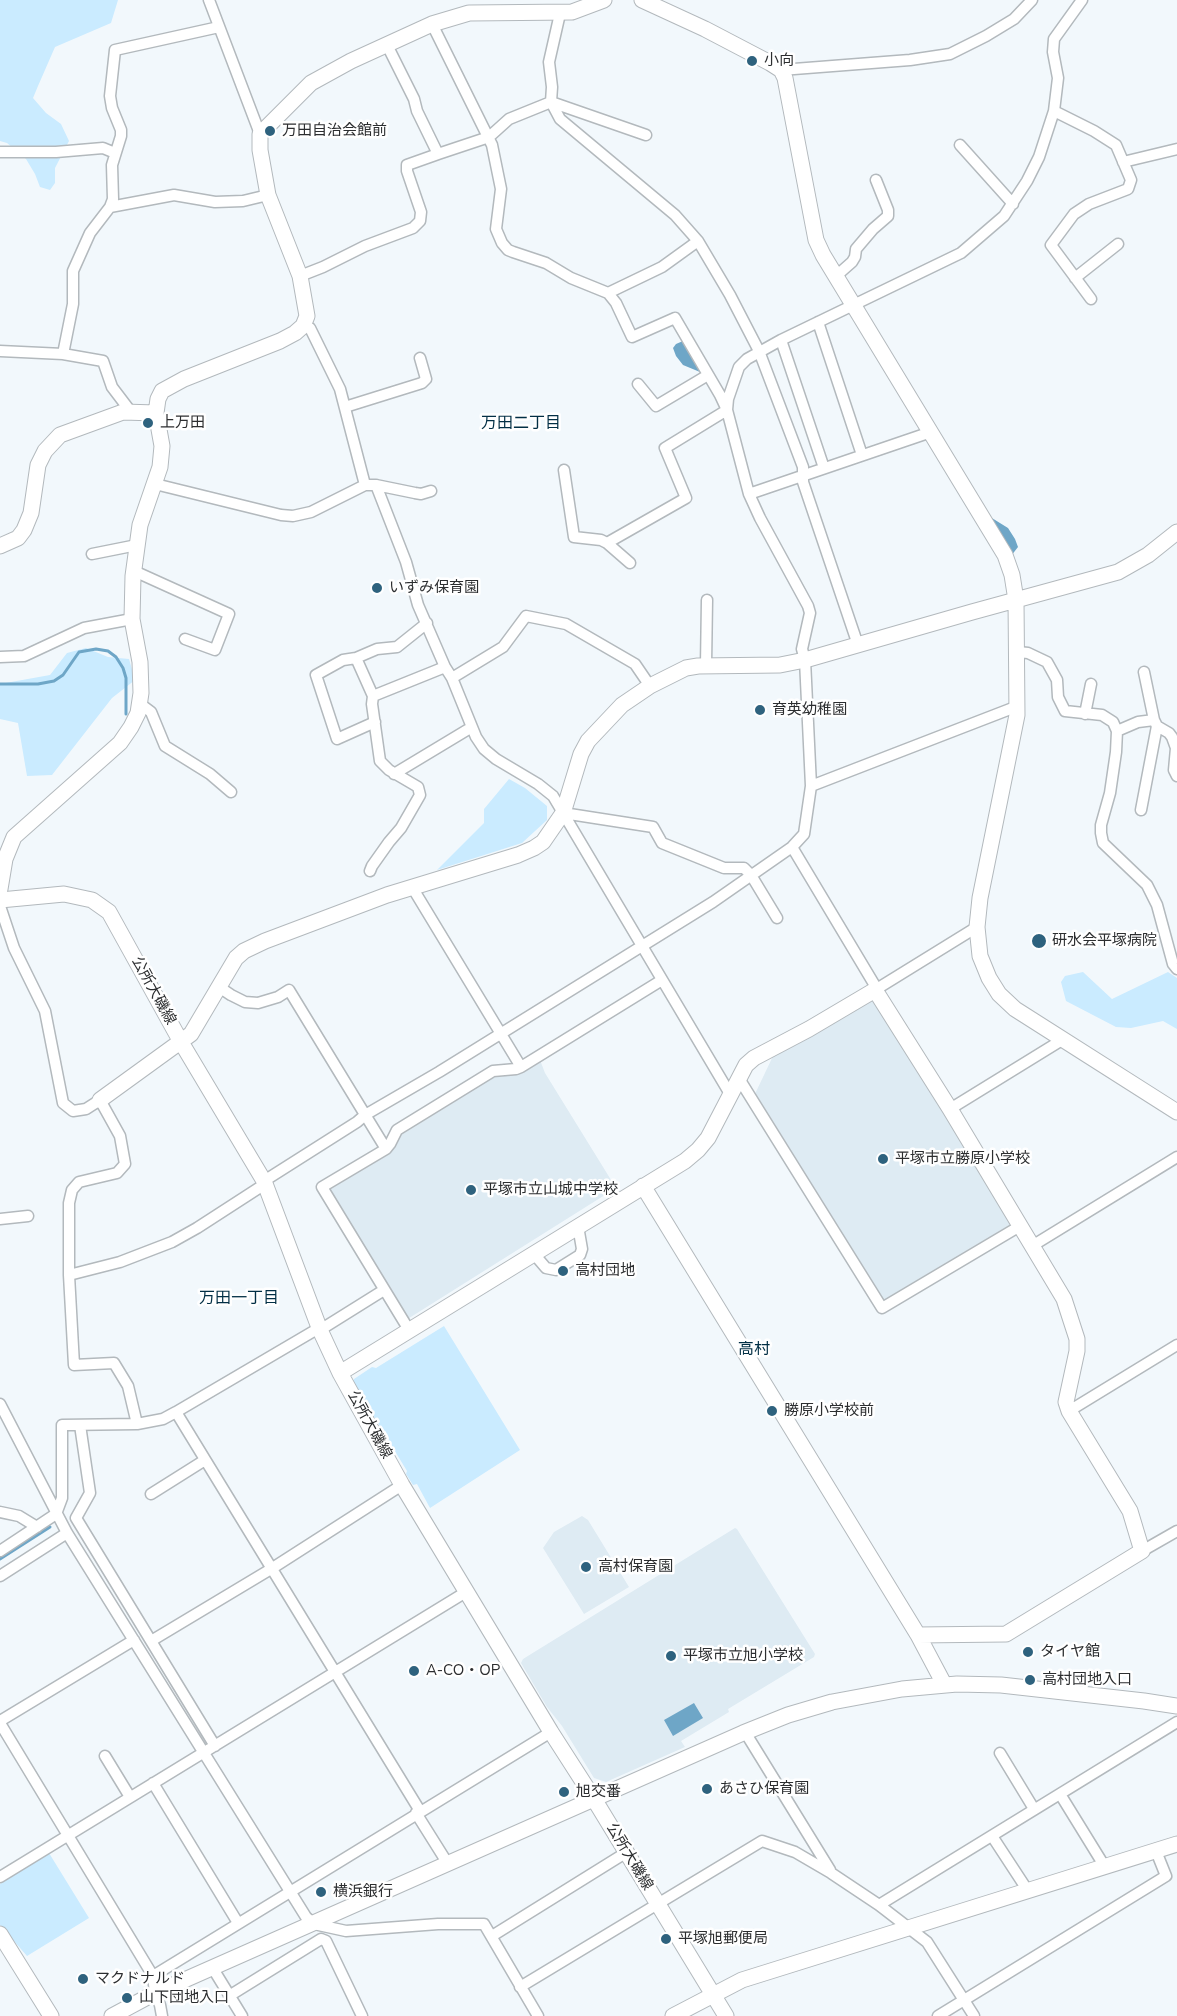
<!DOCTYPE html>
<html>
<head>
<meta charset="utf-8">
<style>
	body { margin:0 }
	canvas { display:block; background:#f2f8fc }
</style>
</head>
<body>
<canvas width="1177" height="2016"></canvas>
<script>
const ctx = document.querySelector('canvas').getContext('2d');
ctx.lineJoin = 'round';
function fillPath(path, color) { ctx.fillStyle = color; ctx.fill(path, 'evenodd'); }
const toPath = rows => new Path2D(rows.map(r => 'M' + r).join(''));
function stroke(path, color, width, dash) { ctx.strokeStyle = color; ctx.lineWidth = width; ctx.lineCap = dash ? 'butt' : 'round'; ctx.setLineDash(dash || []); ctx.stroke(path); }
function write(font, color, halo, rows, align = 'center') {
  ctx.font = font + ' "Nunito Sans","Noto Sans JP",sans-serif'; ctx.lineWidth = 5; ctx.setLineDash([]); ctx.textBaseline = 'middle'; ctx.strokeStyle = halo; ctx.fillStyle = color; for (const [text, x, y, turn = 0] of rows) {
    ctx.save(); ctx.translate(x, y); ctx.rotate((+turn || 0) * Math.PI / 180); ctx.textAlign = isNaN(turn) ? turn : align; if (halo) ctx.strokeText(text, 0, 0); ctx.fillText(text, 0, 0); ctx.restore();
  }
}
fillPath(toPath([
	[870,1000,875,1001,1011,1223,1010,1226,884,1302,754,1096,774,1054,820,1031],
	[540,1060,545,1073,616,1188,406,1320,329,1192,330,1186,399,1133,492,1074],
	[582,1516,588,1520,629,1587,584,1614,543,1548,554,1532],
	[735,1528,737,1529,815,1654,814,1657,728,1709,729,1712,681,1741,685,1747,606,1782,594,1778,562,1726,547,1707,521,1663,523,1659]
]), '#deebf3');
fillPath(toPath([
	[0,0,118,0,111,23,55,47,38,86,33,98,46,113,61,124,69,141,55,168,55,183,50,190,40,187,35,174,26,159,7,143,0,141],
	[86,648,108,657,129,659,135,680,112,698,52,775,27,776,18,723,0,719,0,684,50,675,67,653],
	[509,779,525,788,547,806,547,820,522,843,437,870,484,823,484,809],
	[1083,972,1112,999,1168,972,1177,978,1177,1029,1163,1021,1131,1028,1116,1027,1066,1001,1061,982,1065,976],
	[444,1326,520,1450,430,1508,417,1484,413,1485,406,1474,407,1471,353,1382,354,1379,372,1367,376,1368],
	[49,1853,89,1918,27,1956,0,1925,0,1884]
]), '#caebff');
fillPath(toPath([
	[683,341,700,372,683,365,676,356,673,348,676,344],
	[987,515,1008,528,1015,539,1018,547,1011,556],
	[694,1703,703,1718,673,1736,664,1720]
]), '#6ea6c7');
stroke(toPath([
	[0,684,38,684,54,681,63,675,79,652,96,649,108,651,116,657,123,668,126,678,126,714],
	[0,1559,50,1527]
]), '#6ea6c7', 3);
const street = toPath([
	[209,0,260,134],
	[558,13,559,18,549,62,552,87,551,102,560,119,675,215,698,241,730,295,759,351,803,467,803,482,858,645],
	[432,24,492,145,501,189,496,229,502,243,508,250,513,252,546,263,571,278,608,293,616,303,632,337,675,318,720,395,727,410,665,448,686,498,607,543,601,540,574,537,564,470],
	[387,45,414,99,417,111,438,154,489,137,509,119,551,102,646,135],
	[781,70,910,60,950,54,986,36,1014,19,1032,0],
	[1054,111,1094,131,1116,145,1131,180,1128,189,1089,204,1074,214,1051,245,1091,299],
	[960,145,1013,204],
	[0,152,56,152,103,148,115,153],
	[1123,162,1177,149],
	[110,207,174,195,215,202,243,201,268,195],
	[300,276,323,267,365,246,413,228,420,221,421,212,407,171,407,165,438,154],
	[835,277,852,262,855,257,856,249,873,229,888,216,888,210,876,180],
	[1075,278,1118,244],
	[608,293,662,267,698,241],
	[818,322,862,455],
	[303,326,310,328,340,389,365,485],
	[781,340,824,468],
	[0,351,63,354,103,361,112,387,131,412],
	[63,354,73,304,73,271,90,233,110,207,113,199,112,165,121,136,121,130,112,108,110,96,115,50,219,27],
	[638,384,656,406,708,375],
	[345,407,422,383,426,379,420,358],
	[155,484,281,515,293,516,311,512,365,485,376,485,406,562,418,605,445,667,452,678,476,737,484,749,496,759,538,784,553,796,730,1094],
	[376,485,415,493,421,494,431,491],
	[749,494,931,432],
	[607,543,630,563],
	[92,554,137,545],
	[134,571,229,614,215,650,185,639],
	[1018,652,1028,653,1047,662,1057,680,1058,697,1065,711,1102,715,1113,722,1117,731,1116,752,1110,793,1101,825,1101,833,1103,843,1147,885,1157,905,1173,964,1177,969],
	[0,657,24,656,84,628,132,619],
	[356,658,343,660,316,675,337,739,375,722],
	[706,665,707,600],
	[1144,672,1154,720],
	[452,678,503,647,526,616,566,624,635,664,650,686],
	[373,696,445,667],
	[139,703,151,712,165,746,210,774,231,792],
	[1085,714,1091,684],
	[1117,731,1138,722,1154,720,1157,726,1169,733,1172,737,1176,748,1174,770,1177,776],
	[394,774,472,727],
	[811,786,1018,706],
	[1141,810,1157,726],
	[563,813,653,827,662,843,724,868,744,868,751,875,777,918],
	[792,847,877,989],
	[370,871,372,866,389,842,401,828,420,795,418,787,389,770,380,761,372,704,373,696,356,658,377,649,397,647,427,623],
	[412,887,521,1067],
	[0,906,14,948,45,1011,63,1103,73,1111,86,1109,100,1100,120,1136,125,1164,117,1173,79,1182,72,1190,69,1203,69,1275,74,1365,114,1363,128,1386,137,1424],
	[219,987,231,995,245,1002,258,1003,278,997,289,990,386,1149],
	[875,990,977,927],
	[738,1077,882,1308,1020,1226],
	[950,1109,1062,1040],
	[264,1181,357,1122,365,1115,439,1072,713,902,792,847,804,834,811,786,805,660,802,649,810,613,808,606,760,518,749,494,727,410,728,399,739,367,747,359,781,340,961,253,1004,216,1027,181,1039,157,1054,111,1058,78,1053,52,1054,39,1082,0],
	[0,1219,28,1216],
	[1032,1246,1177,1157],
	[534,1254,546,1268,556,1270,580,1255,582,1249,578,1226],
	[69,1275,120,1262,172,1242,197,1228,265,1184],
	[319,1328,176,1412,420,1811],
	[320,1330,384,1290],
	[409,1330,322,1187,386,1149,390,1144,397,1130,493,1071,516,1069,521,1067,662,980],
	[0,1404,67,1533,306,1917,314,1924,346,1931,438,1924,484,1924,538,2016],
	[1069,1411,1177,1345],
	[80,1425,90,1493,76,1518,215,1746],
	[151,1494,205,1460],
	[0,1512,19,1516,37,1527],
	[0,1551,56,1514,62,1498,62,1425,137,1424,163,1419,176,1412],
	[1142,1551,1177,1531],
	[0,1576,67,1533],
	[151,1641,271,1569,402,1485],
	[0,1721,134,1640],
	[0,1723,153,1976,155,1993,160,2005,162,2016],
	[745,1732,830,1870],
	[1000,1753,1034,1809],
	[105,1756,130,1797],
	[153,1783,238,1923],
	[1060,1794,1105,1867],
	[416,1813,448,1864],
	[992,1836,1028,1891],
	[0,1877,466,1592],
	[879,1905,1177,1722],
	[492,1936,627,1852],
	[212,1967,242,2016],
	[153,1976,551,1732],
	[520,1987,762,1841,795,1852,831,1873,879,1905,927,1942,974,2016],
	[229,1996,321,1939,326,1941,362,2016],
	[938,2016,1166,1876,1156,1851]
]);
const secondary = toPath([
	[642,0,705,29,770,63,781,70,785,78,816,240,823,255,1005,555,1012,575,1016,600,1017,715,980,898,977,927,980,956,989,978,999,994,1015,1009,1177,1112],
	[0,546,18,538,24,530,31,513,38,465,45,451,60,435,123,412,156,413],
	[0,889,5,859,14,837,120,743,131,727,138,713,141,693,140,662,132,619,133,576,140,525,160,467,162,446,156,413,158,399,162,391,184,379,280,341,295,333,303,326,307,316,300,276,268,195,260,150,260,134,311,83,351,61,432,24,469,13,572,12,604,0],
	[0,900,64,894,92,900,109,912,181,1042,264,1181,320,1330,340,1373,402,1485,551,1732,594,1799,726,2016],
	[100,1100,191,1034,236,958,244,951,265,941,387,895,518,855,534,848,543,842,563,813,581,754,588,741,622,705,650,686,686,668,698,666,780,665,805,660,972,612,1118,572,1148,555,1177,532],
	[643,1186,918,1635,944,1684],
	[340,1373,685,1161,698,1150,708,1138,746,1065,754,1058,809,1029,875,990,950,1109,1064,1299,1077,1339,1077,1351,1066,1402,1069,1411,1130,1511,1142,1551,1006,1634,918,1635],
	[0,1934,51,2016],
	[112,2016,155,1993,743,1733,788,1715,832,1702,902,1689,957,1684,1001,1685,1144,1701,1177,1706],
	[673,2016,742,1980,1177,1844]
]);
stroke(street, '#b3b9bd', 13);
stroke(secondary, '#b3b9bd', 17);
stroke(street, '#fff', 10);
stroke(secondary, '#fff', 15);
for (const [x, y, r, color] of [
	[752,61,6,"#2e627e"],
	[270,131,6,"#2e627e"],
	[148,423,6,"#2e627e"],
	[377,588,6,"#2e627e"],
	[760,710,6,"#2e627e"],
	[1039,941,8,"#2e627e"],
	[883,1159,6,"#2e627e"],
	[471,1190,6,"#2e627e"],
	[563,1271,6,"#2e627e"],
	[772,1411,6,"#2e627e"],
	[586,1567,6,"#2e627e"],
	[1028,1652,6,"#2e627e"],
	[671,1656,6,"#2e627e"],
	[414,1671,6,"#2e627e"],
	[1030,1680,6,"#2e627e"],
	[707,1789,6,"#2e627e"],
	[564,1792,6,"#2e627e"],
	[321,1892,6,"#2e627e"],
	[666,1939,6,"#2e627e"],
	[83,1979,6,"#2e627e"],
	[127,1998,6,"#2e627e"]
]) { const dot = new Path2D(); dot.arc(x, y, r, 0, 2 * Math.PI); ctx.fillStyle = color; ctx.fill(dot); stroke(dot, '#fff', 2); }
write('15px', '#2c2e30', '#fff', [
	["小向",764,61],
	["万田自治会館前",282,131],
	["上万田",160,423],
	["いずみ保育園",389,588],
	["育英幼稚園",772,710],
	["研水会平塚病院",1052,941],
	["平塚市立勝原小学校",895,1159],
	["平塚市立山城中学校",483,1190],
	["高村団地",575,1271],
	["勝原小学校前",784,1411],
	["高村保育園",598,1567],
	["タイヤ館",1040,1652],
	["平塚市立旭小学校",683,1656],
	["A-CO・OP",426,1671],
	["高村団地入口",1042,1680],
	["あさひ保育園",719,1789],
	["旭交番",576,1792],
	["横浜銀行",333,1892],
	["平塚旭郵便局",678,1939],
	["マクドナルド",95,1979],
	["山下団地入口",139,1998]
], 'left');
write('15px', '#2c2e30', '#fff', [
	["公所大磯線",153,991,61],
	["公所大磯線",369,1425,61],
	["公所大磯線",629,1857,59]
]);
write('16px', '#022f45', '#fff', [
	["万田二丁目",521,424],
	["万田一丁目",239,1299],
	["高村",754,1350]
]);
</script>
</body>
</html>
